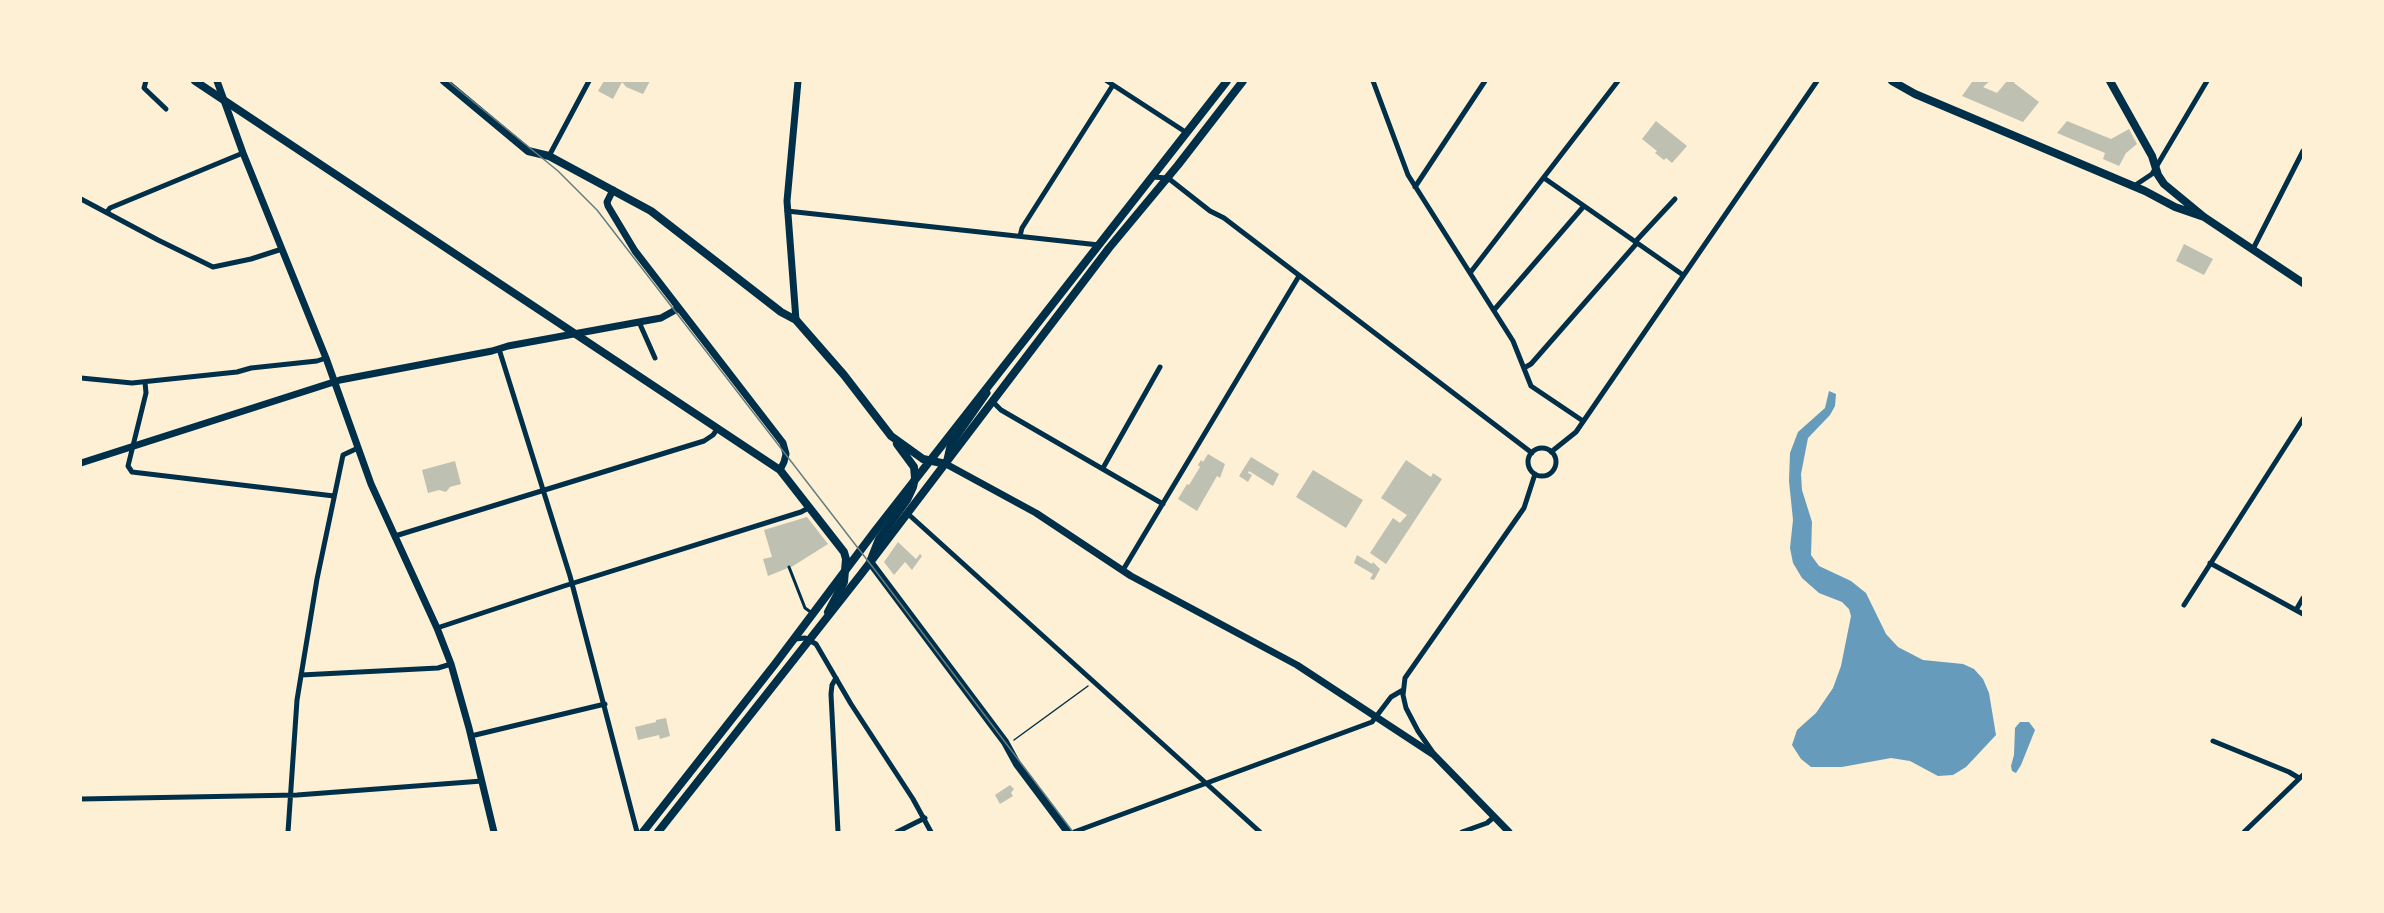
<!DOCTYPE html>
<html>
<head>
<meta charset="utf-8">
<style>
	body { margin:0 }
	#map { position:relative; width:2384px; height:913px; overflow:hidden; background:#fdf0d5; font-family:"PT Serif",serif }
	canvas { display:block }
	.frame { position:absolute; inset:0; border:82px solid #fdf0d5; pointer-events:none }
</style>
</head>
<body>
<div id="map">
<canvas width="2384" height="913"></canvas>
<div class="frame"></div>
</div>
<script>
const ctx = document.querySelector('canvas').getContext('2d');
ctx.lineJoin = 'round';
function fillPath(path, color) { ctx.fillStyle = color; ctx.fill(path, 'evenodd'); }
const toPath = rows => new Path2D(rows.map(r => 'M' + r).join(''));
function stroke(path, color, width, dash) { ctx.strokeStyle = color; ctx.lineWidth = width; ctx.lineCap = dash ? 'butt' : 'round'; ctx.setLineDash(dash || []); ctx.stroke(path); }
fillPath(toPath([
	[1829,391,1836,394,1835,406,1830,415,1808,438,1801,474,1802,490,1812,522,1811,555,1819,566,1851,581,1866,593,1886,634,1898,647,1923,660,1963,664,1974,669,1983,679,1989,693,1996,735,1966,767,1953,775,1938,776,1910,761,1891,758,1842,767,1811,767,1801,759,1792,745,1797,730,1816,713,1833,688,1841,666,1851,616,1849,609,1842,602,1819,593,1802,578,1793,563,1790,548,1793,520,1789,481,1790,453,1798,432,1825,408],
	[2020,722,2029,722,2035,730,2021,765,2016,773,2012,771,2011,766,2014,755,2015,728]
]), '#669bbc');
fillPath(toPath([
	[604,81,650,81,643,94,626,87,622,82,613,99,598,91],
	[1976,81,1990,81,1983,87,1997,93,2007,81,2016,81,2014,83,2039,102,2023,122,1962,96,1972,82],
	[1656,121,1687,146,1672,163,1666,158,1664,160,1655,153,1657,151,1642,139],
	[2067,121,2111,139,2129,129,2137,144,2126,153,2119,166,2103,159,2105,153,2057,133],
	[2184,244,2213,259,2204,275,2176,261],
	[1208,454,1225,464,1220,478,1217,476,1197,511,1178,499,1187,484,1189,485,1200,467,1198,465,1201,460,1203,462],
	[1251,457,1279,474,1273,486,1249,471,1248,473,1252,475,1248,482,1239,476],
	[1406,460,1431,477,1433,473,1442,479,1386,564,1370,553,1393,518,1400,523,1407,515,1381,498],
	[455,461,461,484,450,487,446,492,439,490,428,493,422,470],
	[1313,470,1363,500,1346,528,1296,497],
	[807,517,828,544,793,566,768,576,763,559,772,557,764,530],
	[898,542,916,559,920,554,922,556,912,570,905,562,894,575,884,562],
	[1357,555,1372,564,1373,562,1380,569,1374,580,1370,579,1373,574,1354,563],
	[666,718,670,736,660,739,659,735,638,740,635,727,656,722,656,720],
	[1010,785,1014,789,1011,793,1013,796,1000,804,995,795]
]), '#bec0b2');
stroke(toPath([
	[1014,740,1088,686]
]), '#003049', 1.5);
stroke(toPath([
	[789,567,805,608,812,613]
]), '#003049', 3);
stroke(toPath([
	[146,81,144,88,166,109],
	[1107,81,1187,133],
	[1373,81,1408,175,1513,341,1531,386,1583,421],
	[549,156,589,81],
	[1152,177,1168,178,1210,211,1224,218,1532,453],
	[1544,178,1683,275],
	[2134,186,2152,174,2207,81],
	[1415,187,1485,81],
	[81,199,158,240,213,267,251,259,282,249],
	[787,211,1099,245],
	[107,212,110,208,243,153],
	[1020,236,1022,228,1113,85],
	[1635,242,1675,199],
	[2253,249,2303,151],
	[1470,273,1618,81],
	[1494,310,1584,206],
	[639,322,655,358],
	[499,349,570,576,637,832],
	[1524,368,1531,364,1637,243],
	[81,378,132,383,237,372,251,368,317,361,326,358],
	[145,382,146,393,128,466,132,472,334,496],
	[992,401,1001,410,1163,504],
	'1528 462a14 14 0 1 1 28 0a14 14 0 1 1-28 0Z',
	[1551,452,1576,432,1817,81],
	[1103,468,1160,367],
	[907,513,1260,832],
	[395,536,704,441,713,435,718,428],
	[2210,563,2303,614],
	[1123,570,1299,276],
	[2184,605,2303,419],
	[2296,610,2303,598],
	[437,628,564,586,801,512,810,507],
	[795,639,805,638,816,644,851,704,913,799,931,832],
	[301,675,438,668,451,664],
	[836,678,832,685,831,694,838,832],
	[471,736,605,704],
	[2213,741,2289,772,2299,778],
	[1434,754,1418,731,1406,708,1403,695,1405,678,1524,508,1535,474],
	[81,799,297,795,482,781],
	[288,832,297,700,317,579,343,455,358,448],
	[897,832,925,818],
	[1074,832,1372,722,1391,697,1403,690],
	[1462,832,1487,823,1494,817],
	[2244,832,2303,775]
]), '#003049', 5);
stroke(toPath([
	[217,81,243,153,326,358,371,484,437,628,451,664,469,728,494,832],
	[613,190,607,202,608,206,635,251,783,443,786,454,784,462,780,470],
	[796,320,787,201,798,81],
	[987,393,950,446,946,464,1036,513,1131,576,1297,665,1434,755,1509,832],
	[81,463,340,380,492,351,508,346,661,318,679,308]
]), '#003049', 7);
stroke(toPath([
	[195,81,780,470,844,552,846,559,844,582,828,612],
	[444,81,528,151,549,156,651,211,781,312,796,320,844,375,891,436,923,459,946,464],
	[1892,81,1915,94,2145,191,2175,207,2204,217],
	[2110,81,2152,156,2158,175,2164,184,2204,217,2303,283],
	[897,444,914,467,915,478,913,487,907,500,879,539,870,562,1005,742,1017,764,1068,832]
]), '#003049', 8);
stroke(toPath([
	[643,832,775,664,875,531,1227,81],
	[658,832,862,573,1109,248,1178,165,1243,81]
]), '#003049', 8);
stroke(toPath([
	[448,81,558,171,597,210,878,574,1073,832]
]), '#657d81', 1.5);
</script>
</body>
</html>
